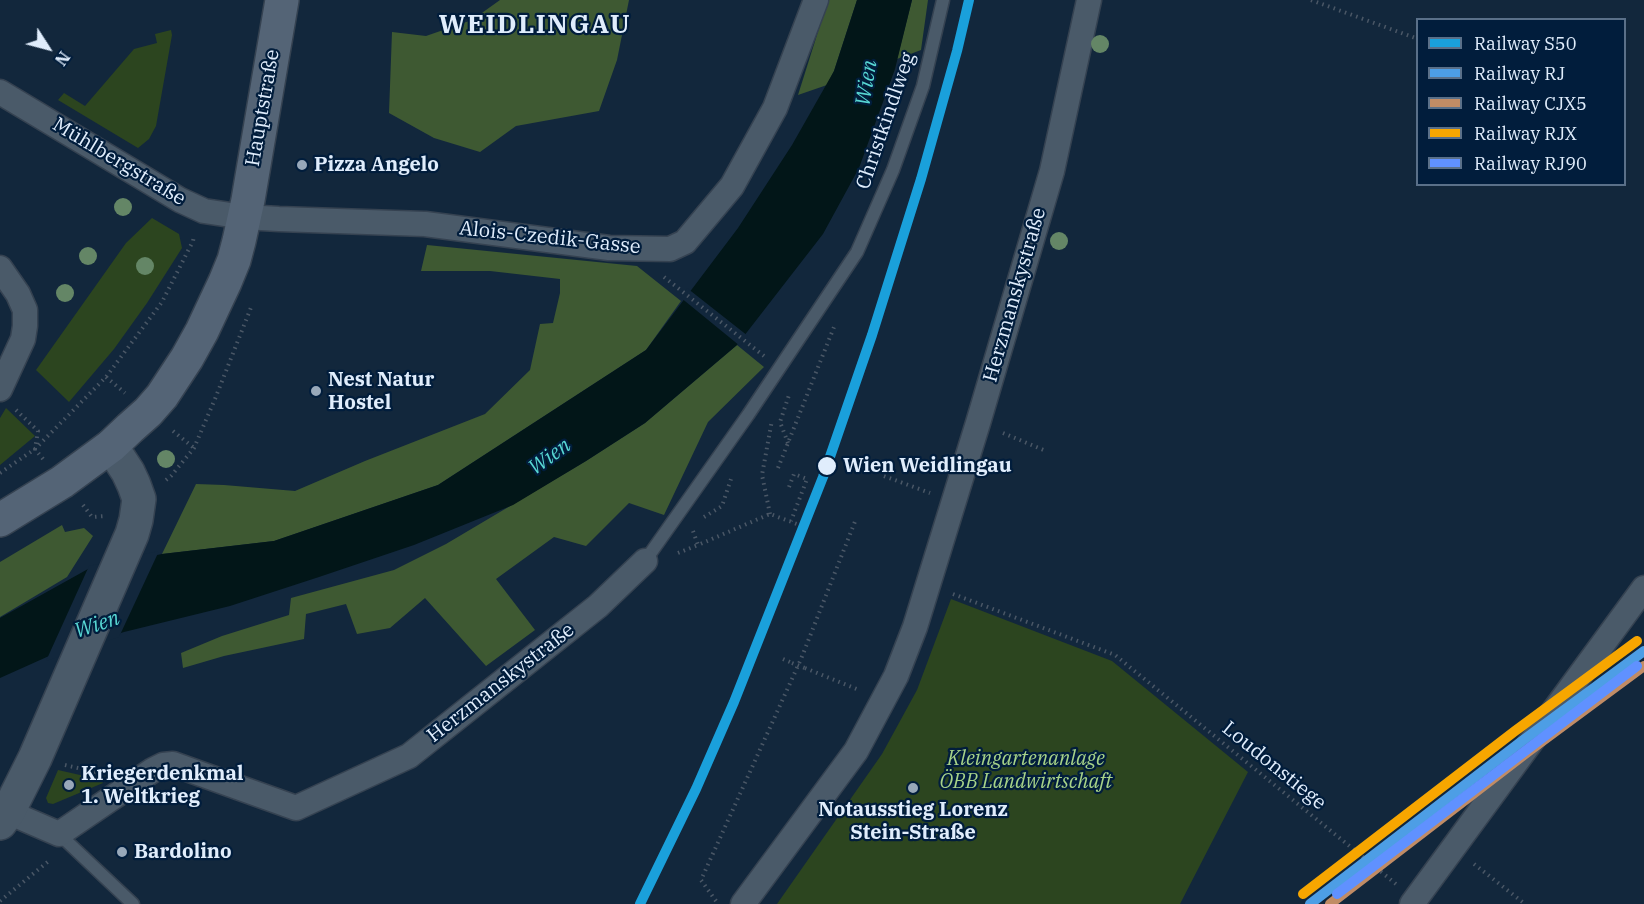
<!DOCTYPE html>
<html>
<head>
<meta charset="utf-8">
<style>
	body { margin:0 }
	#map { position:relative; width:1644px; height:904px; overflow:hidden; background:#12273c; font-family:"IBM Plex Serif",serif }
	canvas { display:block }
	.legend { position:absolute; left:1416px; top:18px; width:210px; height:168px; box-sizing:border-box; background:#011d3c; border:2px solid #5a7089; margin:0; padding:8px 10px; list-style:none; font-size:18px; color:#e0edfc }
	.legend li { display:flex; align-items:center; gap:12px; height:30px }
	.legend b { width:30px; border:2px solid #5a7089 }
	.north { position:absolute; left:18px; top:18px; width:60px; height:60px; -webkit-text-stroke:4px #011d3c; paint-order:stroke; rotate:126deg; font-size:16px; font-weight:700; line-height:24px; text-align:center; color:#e0edfc }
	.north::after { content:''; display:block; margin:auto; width:21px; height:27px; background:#e0edfc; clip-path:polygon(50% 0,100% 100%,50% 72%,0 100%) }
</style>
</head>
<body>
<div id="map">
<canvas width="1644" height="904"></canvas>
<ul class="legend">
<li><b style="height:8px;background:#1aa0db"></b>Railway S50</li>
<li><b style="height:8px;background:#4d9ee5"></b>Railway RJ</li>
<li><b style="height:8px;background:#c18c65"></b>Railway CJX5</li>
<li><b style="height:8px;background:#f7a600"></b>Railway RJX</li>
<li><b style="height:8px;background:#6091ff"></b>Railway RJ90</li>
</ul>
<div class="north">N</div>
</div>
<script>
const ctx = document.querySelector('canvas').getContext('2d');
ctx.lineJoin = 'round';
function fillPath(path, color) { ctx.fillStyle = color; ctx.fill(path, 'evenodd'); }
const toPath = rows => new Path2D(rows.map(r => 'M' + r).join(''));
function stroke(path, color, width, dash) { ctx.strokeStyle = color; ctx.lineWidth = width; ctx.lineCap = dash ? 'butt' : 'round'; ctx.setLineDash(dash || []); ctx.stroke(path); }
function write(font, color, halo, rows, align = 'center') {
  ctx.font = font + ' "IBM Plex Serif",serif'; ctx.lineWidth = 4.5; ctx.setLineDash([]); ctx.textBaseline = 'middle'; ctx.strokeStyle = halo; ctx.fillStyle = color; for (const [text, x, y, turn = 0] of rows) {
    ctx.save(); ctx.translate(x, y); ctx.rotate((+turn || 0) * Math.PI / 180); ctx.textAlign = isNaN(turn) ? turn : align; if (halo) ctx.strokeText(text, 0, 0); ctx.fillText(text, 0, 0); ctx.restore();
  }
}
fillPath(toPath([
	[171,30,172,35,156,126,149,139,138,148,58,100,64,93,85,106,134,49,157,43,155,34],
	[152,218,179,234,182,248,147,303,114,349,69,402,36,370,126,243],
	[6,408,35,436,0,465,0,418],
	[951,599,1112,661,1248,772,1180,904,777,904,882,754,917,690],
	[58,770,102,780,103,783,53,804,48,803,46,798]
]), '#2c451f');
fillPath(toPath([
	[500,0,629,0,617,60,599,111,516,126,480,152,434,138,389,113,392,32,426,36,472,20],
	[828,0,857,0,834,71,827,85,798,95],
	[912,0,928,0,921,50,897,59],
	[427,245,637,266,681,301,646,350,438,485,274,541,162,554,196,484,224,485,295,491,365,461,485,414,530,370,540,324,553,323,560,293,560,279,490,271,421,271],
	[737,345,764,367,708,422,664,515,629,503,586,546,554,537,496,579,535,630,486,666,425,598,390,628,357,634,346,604,306,614,304,639,224,656,183,668,181,653,222,636,289,615,291,598,394,570,446,544,586,461,645,423],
	[62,525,65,532,84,528,93,536,67,577,0,617,0,562]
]), '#3e5932');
fillPath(toPath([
	[857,0,912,0,895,69,859,168,823,234,737,345,645,423,586,461,513,505,414,545,319,577,230,606,124,632,49,656,0,678,0,618,88,569,162,554,274,541,438,485,646,350,738,228,792,145,834,71]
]), '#021618');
fillPath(toPath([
	[687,288,748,336,740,346,680,297],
	[159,551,119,637,46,661,89,566]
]), '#12273c');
const service = toPath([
	[645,561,748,415,857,252,893,170,923,86,943,0],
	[59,834,133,904]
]);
const minor = toPath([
	[0,92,180,200,204,211,244,217,279,219,425,224,609,248,670,249,685,242,732,186,775,108,816,0],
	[0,268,18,294,25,310,25,326,23,339,0,389],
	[8,812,59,834,153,770,163,765,173,764,296,808,409,756,598,606,645,561],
	[743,904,856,751,896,676,915,627,978,423,1052,171,1089,0],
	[1412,904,1644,588]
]);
const secondary = toPath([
	[0,823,8,812,35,758,132,534,136,520,139,499,134,485,128,472,111,446]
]);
const primary = toPath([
	[0,520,62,482,111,446,130,428,148,412,162,396,187,358,202,331,225,282,234,260,239,241,248,200,282,0]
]);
stroke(service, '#354251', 15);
stroke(minor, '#354251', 27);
stroke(secondary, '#354251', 36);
stroke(primary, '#354251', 36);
stroke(toPath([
	[1311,0,1418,39],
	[664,277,764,356],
	[106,377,125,393],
	[16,410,38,431,35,449,43,459],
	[173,431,194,448],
	[1003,433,1046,451],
	[788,443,780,422,789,395],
	[778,468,834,327],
	[0,473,35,449,106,377,162,302,193,241,194,236],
	[884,476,930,493],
	[166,480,171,476,194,448,215,399,252,305],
	[789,487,794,474,807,479,791,521],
	[83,505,92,517,106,516],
	[770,514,762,475,772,420],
	[704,517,722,506,732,476],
	[693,531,698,545,770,514,797,524],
	[678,553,698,545],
	[953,594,1115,655,1396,884],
	[783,659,792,663],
	[805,668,859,690],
	[65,765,99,773],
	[1474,864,1525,904],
	[0,901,50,860],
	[716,901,701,880,801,659,856,519]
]), '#4a5766', 4, [1.5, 4.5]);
stroke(service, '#4a5a69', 12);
stroke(minor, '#4a5a69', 24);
stroke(secondary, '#4a5a69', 33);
stroke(primary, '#546476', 33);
stroke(toPath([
	[792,663,805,668]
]), '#4a5766', 4, [1.5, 4.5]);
stroke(toPath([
	[640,904,696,789,734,702,823,477,872,335,921,179,957,51,969,0]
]), '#1aa0db', 10);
stroke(toPath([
	[1310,904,1522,741,1644,651]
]), '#4d9ee5', 10);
stroke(toPath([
	[1330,904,1529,751,1644,666]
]), '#c18c65', 10);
stroke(toPath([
	[1303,894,1515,731,1637,641]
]), '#f7a600', 10);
stroke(toPath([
	[1337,894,1637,666]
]), '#6091ff', 10);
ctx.fillStyle = '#648666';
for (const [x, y] of [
	[1100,44],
	[123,207],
	[1059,241],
	[88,256],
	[145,266],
	[65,293],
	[166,459]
]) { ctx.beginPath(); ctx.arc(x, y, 9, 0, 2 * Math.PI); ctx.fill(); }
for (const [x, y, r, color] of [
	[302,165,6,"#98a8b9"],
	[316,391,6,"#98a8b9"],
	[827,466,10,"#e0edfc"],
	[69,785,6,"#98a8b9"],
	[913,788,6,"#98a8b9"],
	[122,852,6,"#98a8b9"]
]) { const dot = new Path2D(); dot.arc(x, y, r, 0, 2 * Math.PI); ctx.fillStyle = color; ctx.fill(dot); stroke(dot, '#011d3c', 2); }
write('20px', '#e0edfc', '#011d3c', [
	["Hauptstraße",263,108,-80],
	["Christkindlweg",886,121,-71],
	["Mühlbergstraße",119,162,31],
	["Alois-Czedik-Gasse",550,238,6],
	["Herzmanskystraße",1015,295,-74],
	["Herzmanskystraße",501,683,-38],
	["Loudonstiege",1274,766,39]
]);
write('bold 20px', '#e0edfc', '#011d3c', [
	["Pizza Angelo",314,165],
	["Nest Natur",328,380],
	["Hostel",328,403],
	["Kriegerdenkmal",81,774],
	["1. Weltkrieg",81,797],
	["Notausstieg Lorenz",913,810,"center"],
	["Stein-Straße",913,833,"center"],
	["Bardolino",134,852]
], 'left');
write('bold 20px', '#e0edfc', '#011d3c', [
	["Wien Weidlingau",843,466]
], 'left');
write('italic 20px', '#a7d388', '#011d3c', [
	["Kleingartenanlage",1026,759],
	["ÖBB Landwirtschaft",1026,782]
]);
write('italic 21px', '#57d6d3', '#011d3c', [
	["Wien",867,83,-81],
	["Wien",550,457,-36],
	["Wien",97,625,-18]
]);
ctx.letterSpacing = '1.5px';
write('bold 26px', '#e0edfc', '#011d3c', [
	["WEIDLINGAU",535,25]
]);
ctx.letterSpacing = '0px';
</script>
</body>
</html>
